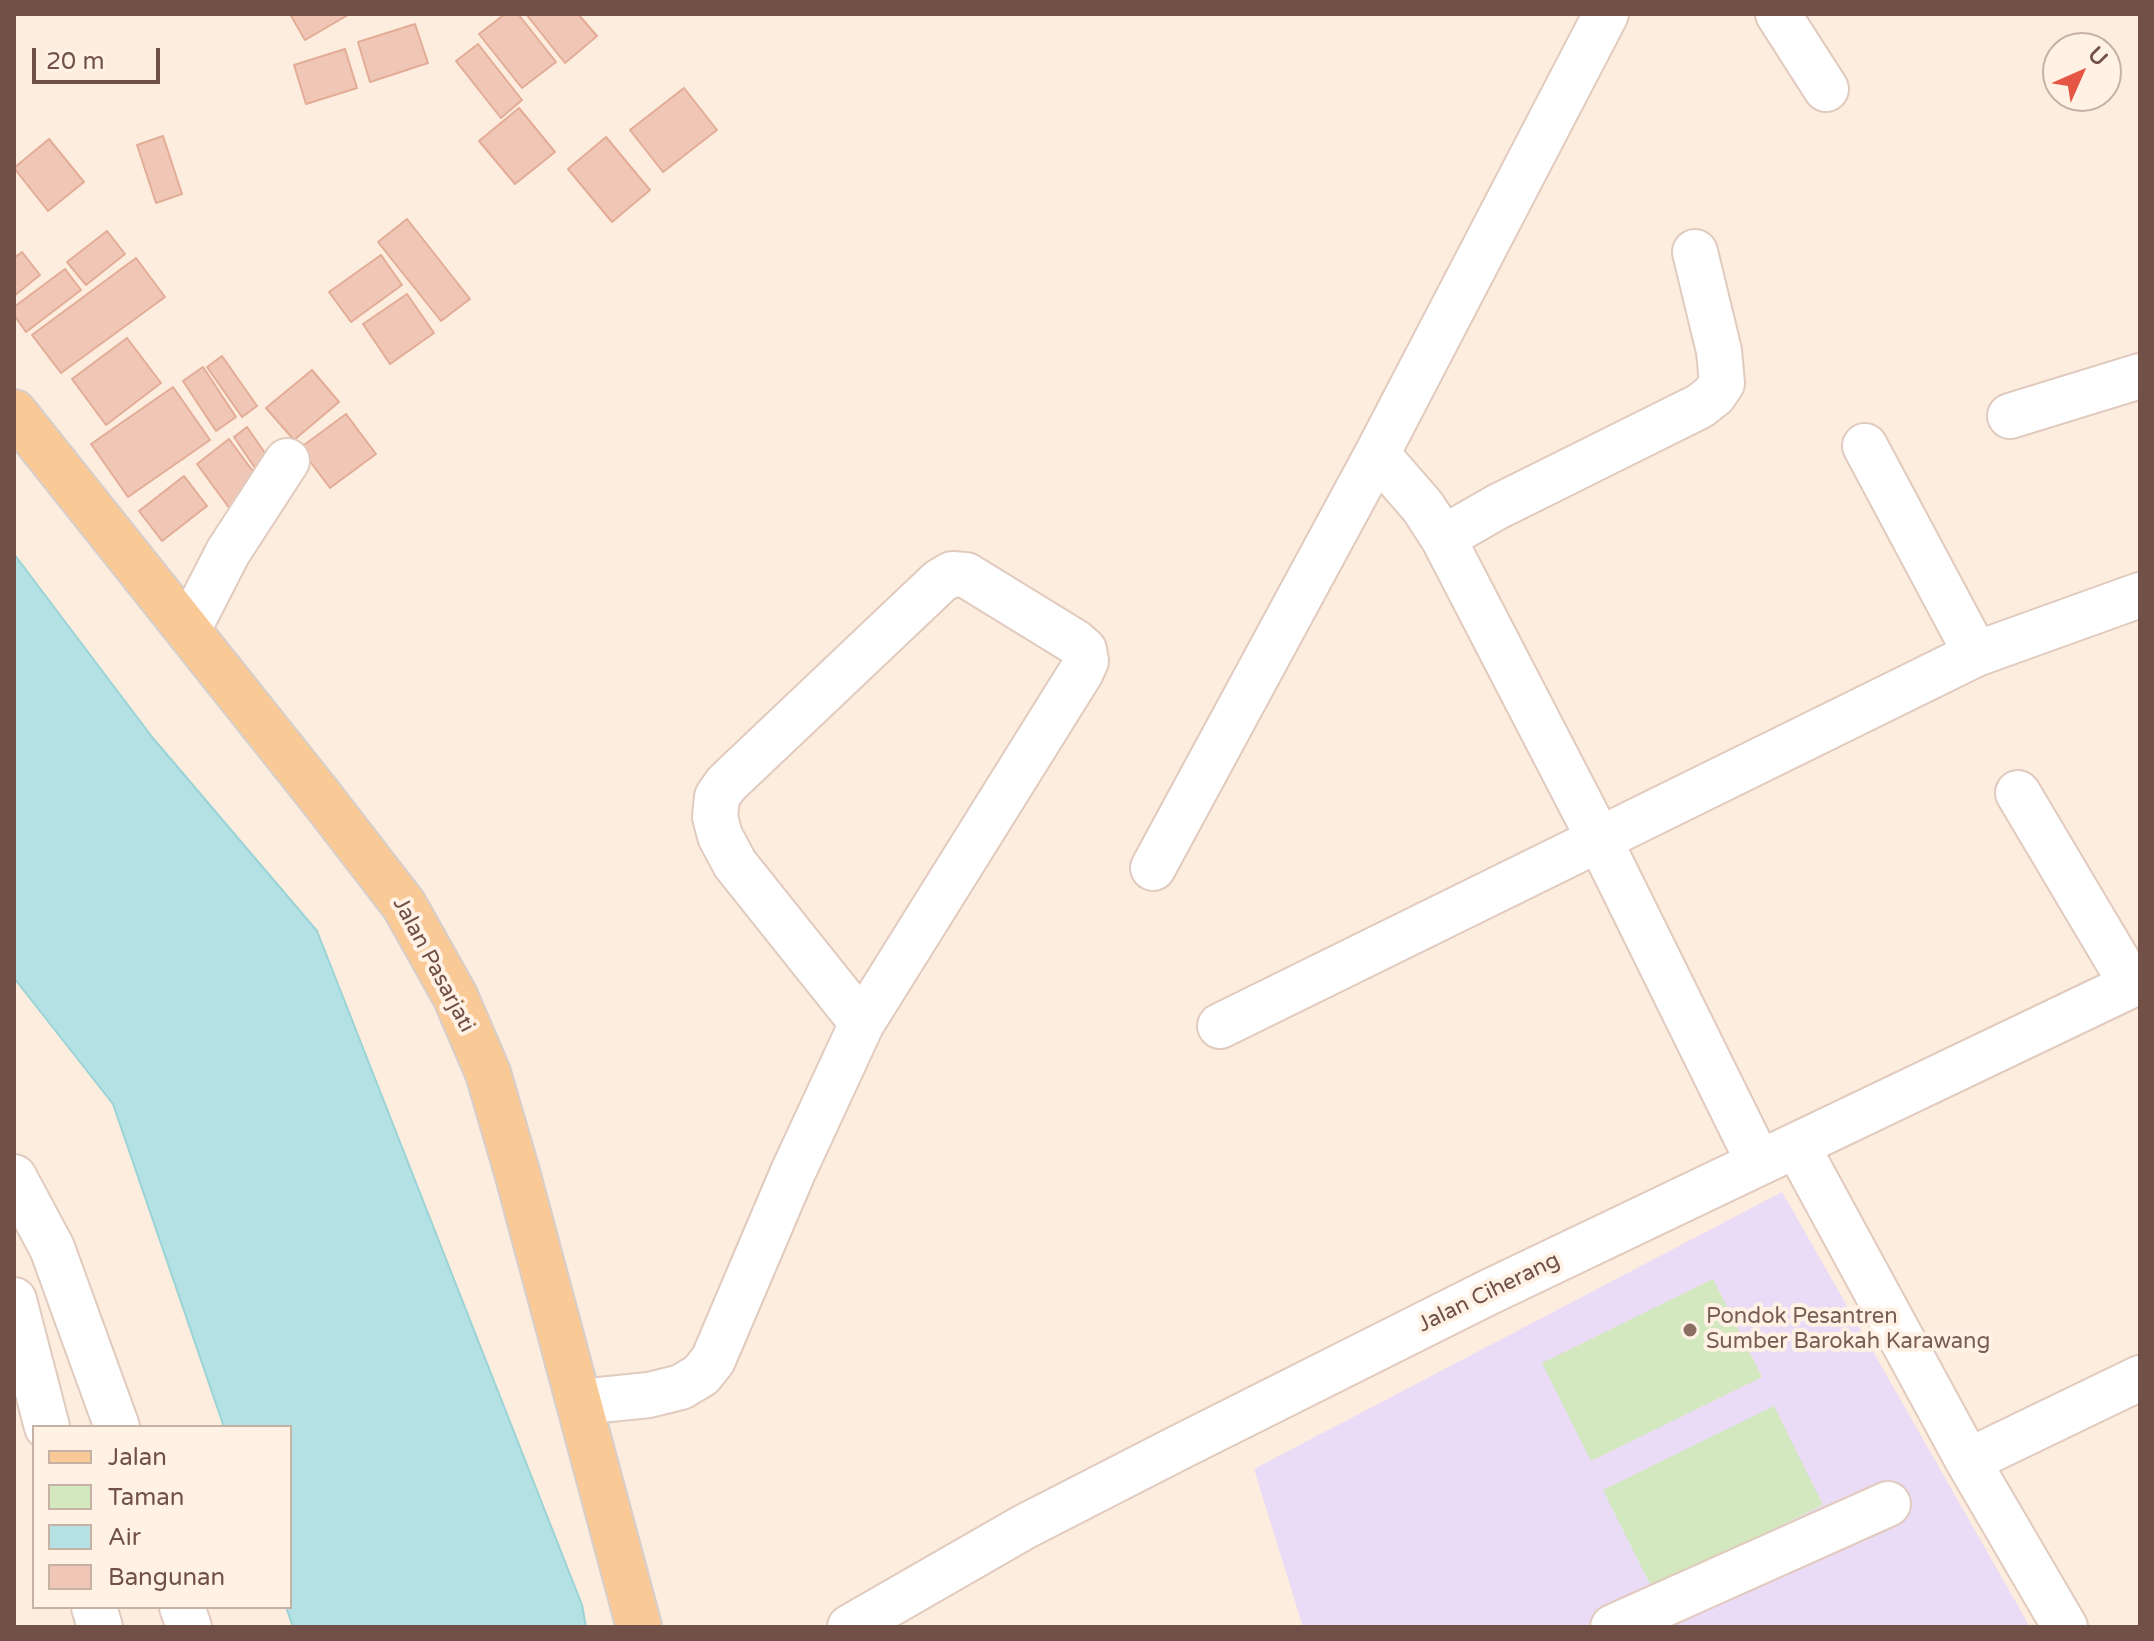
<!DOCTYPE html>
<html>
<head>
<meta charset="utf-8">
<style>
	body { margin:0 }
	#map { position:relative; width:2154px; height:1641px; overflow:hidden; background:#fcedde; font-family:"Varela Round",sans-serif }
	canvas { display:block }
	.frame { position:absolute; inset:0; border:16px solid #715147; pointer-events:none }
	.legend { position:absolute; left:32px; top:1425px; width:260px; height:184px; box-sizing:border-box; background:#fff1e4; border:2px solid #c6b1a5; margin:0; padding:10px 14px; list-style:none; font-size:24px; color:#715147 }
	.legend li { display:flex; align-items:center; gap:16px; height:40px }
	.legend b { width:40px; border:2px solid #c6b1a5 }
	.north { position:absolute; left:2042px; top:32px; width:80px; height:80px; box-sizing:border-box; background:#fff1e4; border:2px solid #c6b1a5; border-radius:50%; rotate:45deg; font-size:22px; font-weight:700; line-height:32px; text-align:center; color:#715147 }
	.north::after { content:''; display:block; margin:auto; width:28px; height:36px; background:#e55644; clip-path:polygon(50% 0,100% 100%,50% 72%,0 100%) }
	.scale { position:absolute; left:32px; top:48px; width:128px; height:36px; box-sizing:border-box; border:4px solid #715147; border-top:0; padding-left:10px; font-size:24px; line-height:28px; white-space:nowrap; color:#715147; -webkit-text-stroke:6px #fff1e4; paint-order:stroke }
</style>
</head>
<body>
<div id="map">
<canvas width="2154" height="1641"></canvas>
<div class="frame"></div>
<ul class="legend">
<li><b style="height:10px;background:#faca96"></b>Jalan</li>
<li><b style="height:22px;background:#d3e8be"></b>Taman</li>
<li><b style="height:22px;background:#b4e2e4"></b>Air</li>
<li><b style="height:22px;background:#f0c7b6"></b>Bangunan</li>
</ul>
<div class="north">U</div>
<div class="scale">20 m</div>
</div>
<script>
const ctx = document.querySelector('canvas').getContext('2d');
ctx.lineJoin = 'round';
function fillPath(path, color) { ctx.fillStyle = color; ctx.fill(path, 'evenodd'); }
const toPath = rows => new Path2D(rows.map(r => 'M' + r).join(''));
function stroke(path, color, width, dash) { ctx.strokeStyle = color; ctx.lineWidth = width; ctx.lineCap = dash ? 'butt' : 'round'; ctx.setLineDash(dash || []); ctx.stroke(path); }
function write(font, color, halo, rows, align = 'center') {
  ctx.font = font + ' "Varela Round",sans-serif'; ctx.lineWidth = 8; ctx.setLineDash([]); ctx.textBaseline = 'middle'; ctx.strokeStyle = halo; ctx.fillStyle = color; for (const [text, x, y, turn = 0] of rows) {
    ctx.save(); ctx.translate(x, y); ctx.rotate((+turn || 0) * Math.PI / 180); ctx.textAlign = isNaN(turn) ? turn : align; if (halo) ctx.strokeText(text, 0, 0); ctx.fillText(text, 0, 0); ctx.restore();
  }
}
fillPath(toPath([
	[1782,1192,2030,1627,1303,1627,1254,1469]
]), '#eadbf7');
fillPath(toPath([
	[1713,1279,1762,1377,1591,1461,1542,1363],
	[1774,1406,1823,1505,1652,1588,1603,1490]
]), '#d3e8be');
const water = toPath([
	[14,554,152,737,317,931,582,1605,586,1627,293,1627,286,1607,290,1607,290,1427,224,1427,113,1104,14,978,14,554]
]);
fillPath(water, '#b4e2e4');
stroke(water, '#9ad3d6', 2);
const building = toPath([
	[290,14,348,14,348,15,305,40,290,14],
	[505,14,518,14,556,62,522,88,479,34,505,14],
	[526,14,578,14,597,36,565,63,526,14],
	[415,24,428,63,370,82,358,42,415,24],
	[478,44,522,100,501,118,456,61,478,44],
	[345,49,357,88,306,104,294,65,345,49],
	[684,88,717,130,663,172,630,130,684,88],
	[519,108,555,152,515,184,479,141,519,108],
	[163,136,182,194,156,203,137,145,163,136],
	[606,137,650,190,612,222,568,169,606,137],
	[49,139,84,182,48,211,14,168,49,139],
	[407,219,470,299,441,321,378,242,407,219],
	[107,231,125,254,86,285,67,262,107,231],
	[22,252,40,275,14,296,14,258,22,252],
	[381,255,402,285,351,322,329,292,381,255],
	[136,258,165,297,61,373,32,335,136,258],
	[65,269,81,290,26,332,14,315,14,307,65,269],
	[407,294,434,333,390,364,363,324,407,294],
	[127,338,161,383,106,425,72,379,127,338],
	[222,356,257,406,242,417,207,367,222,356],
	[203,367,236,417,216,431,183,381,203,367],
	[312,370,339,402,294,440,266,408,312,370],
	[173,387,210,440,128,497,91,444,173,387],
	[346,414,376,454,330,488,300,448,346,414],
	[247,427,269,459,255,468,234,437,247,427],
	[229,439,263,485,230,509,197,464,229,439],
	[184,476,207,506,162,541,139,511,184,476]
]);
fillPath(building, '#f0c7b6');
stroke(building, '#e3ac97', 2);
const minor = toPath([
	[1778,14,1826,89],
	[2010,416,2140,376],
	[1865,446,1976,654],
	[1377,454,1423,507,1443,538,1600,841,1759,1163],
	[1443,538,1497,507,1700,406,1714,395,1722,383,1719,351,1695,252],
	[188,630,228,552,287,461],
	[2018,793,2132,985],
	[1153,868,1377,454,1606,14],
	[1220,1026,1976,654,2140,595],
	[1797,1146,1968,1461,2065,1627],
	[14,1177,52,1248,117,1427],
	[14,1300,47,1427],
	[580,1402,649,1395,681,1387,701,1375,713,1360,793,1172,862,1023,1081,672,1086,661,1084,650,1075,642,966,575,952,574,940,581,726,784,717,797,715,817,720,836,735,864,862,1023],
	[1968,1461,2140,1378],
	[94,1607,100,1627],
	[182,1607,189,1627],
	[850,1627,1024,1527,1178,1448,1487,1293,2140,981],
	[1613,1627,1888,1504]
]);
const major = toPath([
	[14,412,319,795,404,905,455,996,488,1073,517,1172,639,1627]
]);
stroke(minor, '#e1cabe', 48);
stroke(major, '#d7cecb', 48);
stroke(minor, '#fff', 44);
stroke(major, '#faca96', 44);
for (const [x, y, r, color] of [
	[1690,1330,8,"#8d6e63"]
]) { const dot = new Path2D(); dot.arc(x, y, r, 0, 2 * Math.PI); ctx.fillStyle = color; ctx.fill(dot); stroke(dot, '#fff1e4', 3); }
write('22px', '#715147', '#fff1e4', [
	["Jalan Pasarjati",433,965,62],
	["Jalan Ciherang",1489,1293,-26]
]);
write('22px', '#785e54', '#fff1e4', [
	["Pondok Pesantren",1706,1317],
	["Sumber Barokah Karawang",1706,1342]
], 'left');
</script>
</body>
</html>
